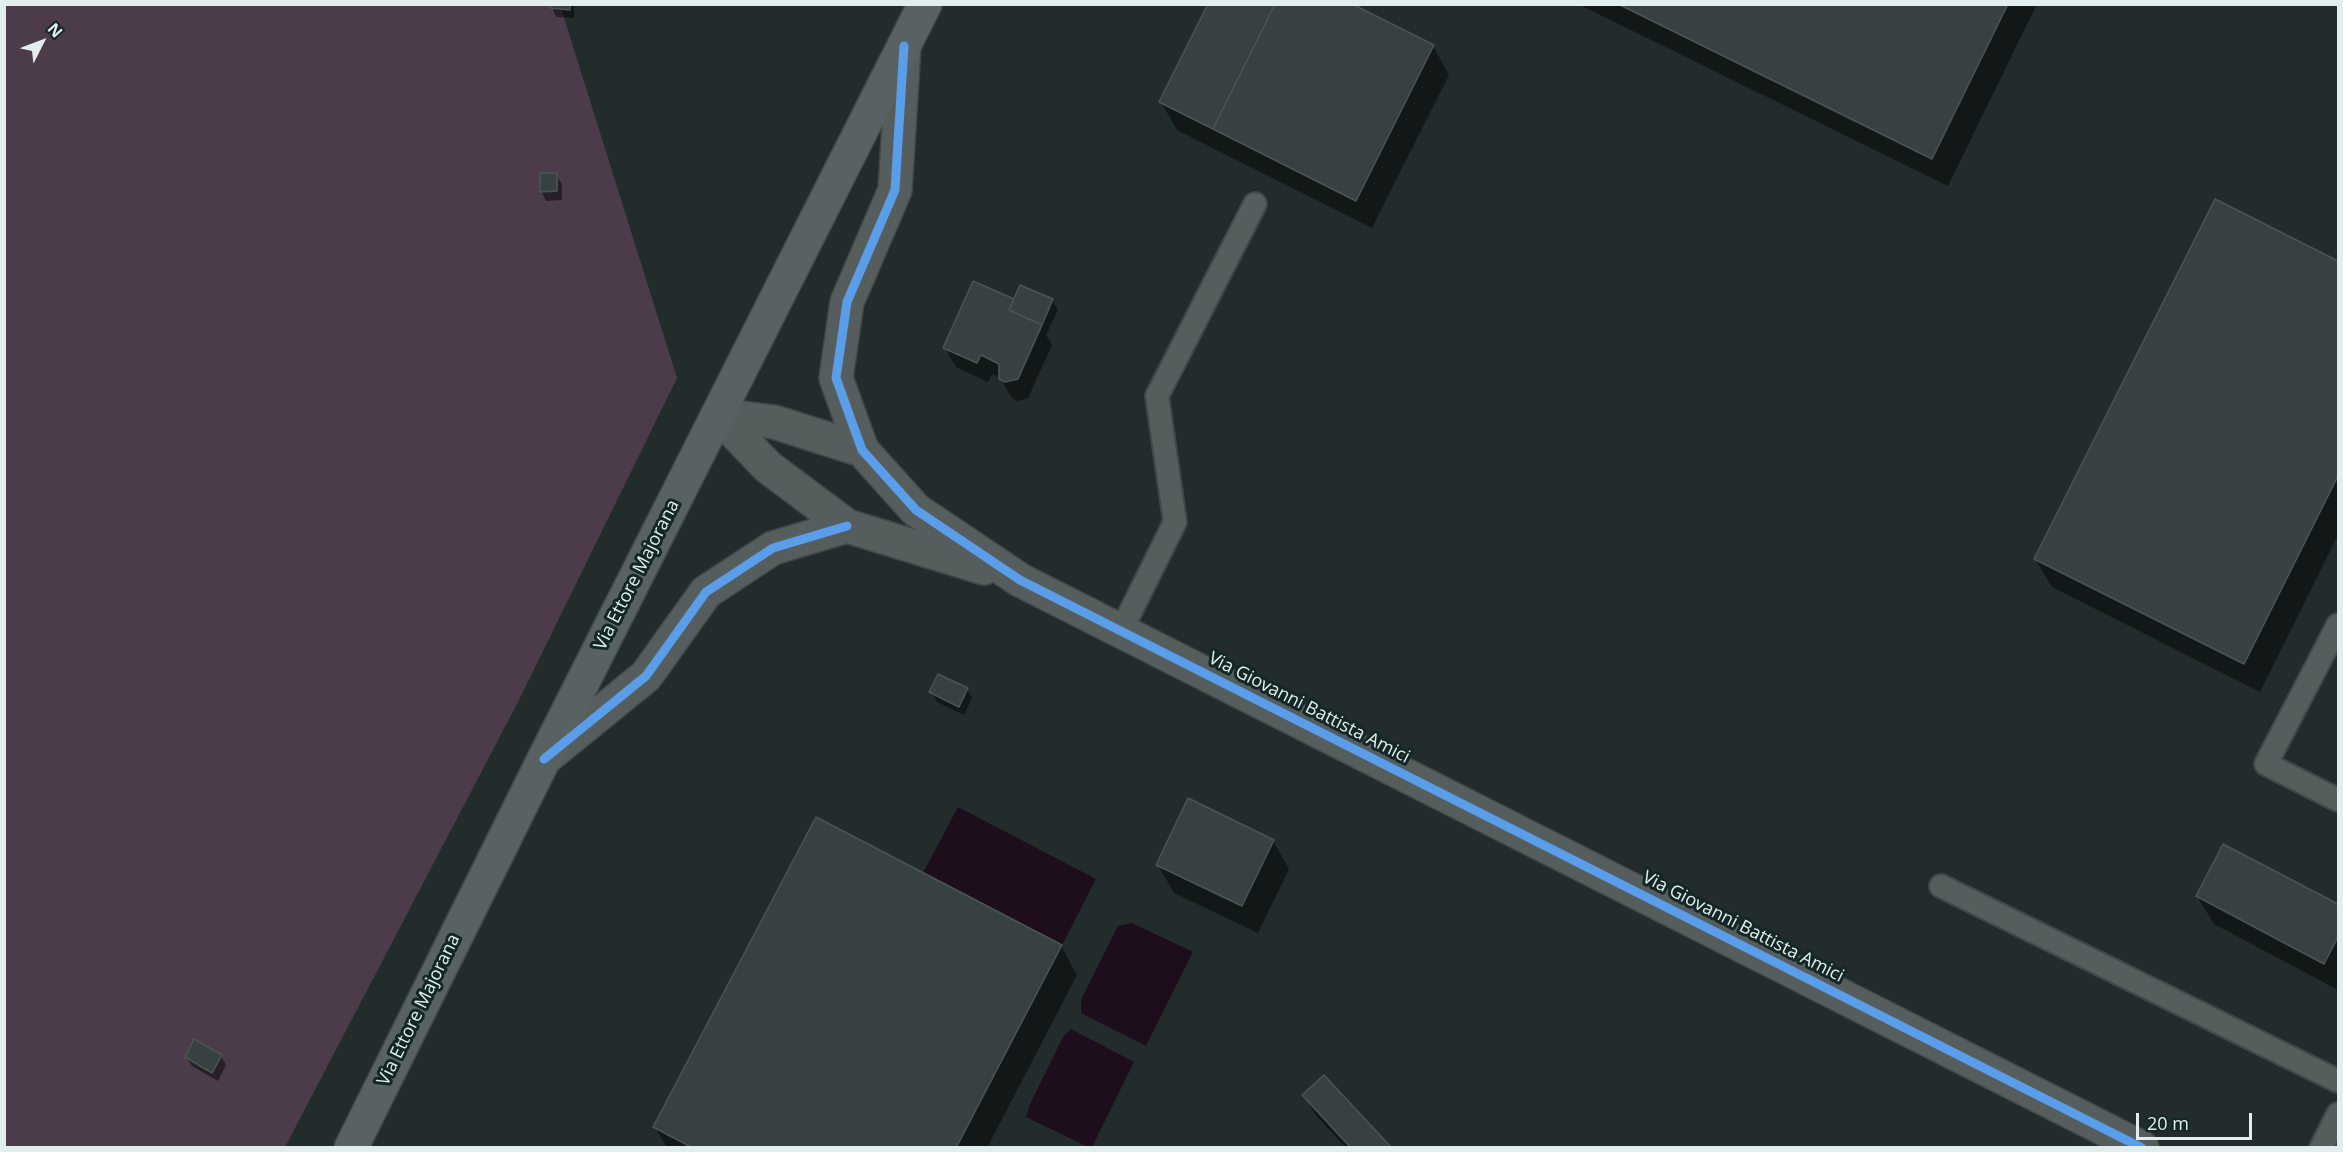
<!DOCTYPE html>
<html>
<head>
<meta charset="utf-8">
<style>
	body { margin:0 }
	#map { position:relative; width:2343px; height:1152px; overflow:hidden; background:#222c2c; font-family:"Open Sans",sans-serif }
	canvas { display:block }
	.frame { position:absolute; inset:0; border:6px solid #e2eeee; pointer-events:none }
	.north { position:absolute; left:12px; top:12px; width:60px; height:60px; -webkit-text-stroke:4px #132727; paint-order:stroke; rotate:48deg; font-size:16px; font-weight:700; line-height:24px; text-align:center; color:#e2eeee }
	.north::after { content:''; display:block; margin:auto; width:21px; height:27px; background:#e2eeee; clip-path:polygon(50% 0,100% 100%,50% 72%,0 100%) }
	.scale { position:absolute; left:2136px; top:1113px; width:116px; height:27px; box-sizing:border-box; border:3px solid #e2eeee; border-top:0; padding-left:8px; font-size:18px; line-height:21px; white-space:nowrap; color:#e2eeee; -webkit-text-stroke:4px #132727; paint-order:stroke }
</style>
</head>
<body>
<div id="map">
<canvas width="2343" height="1152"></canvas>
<div class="frame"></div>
<div class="north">N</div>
<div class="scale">20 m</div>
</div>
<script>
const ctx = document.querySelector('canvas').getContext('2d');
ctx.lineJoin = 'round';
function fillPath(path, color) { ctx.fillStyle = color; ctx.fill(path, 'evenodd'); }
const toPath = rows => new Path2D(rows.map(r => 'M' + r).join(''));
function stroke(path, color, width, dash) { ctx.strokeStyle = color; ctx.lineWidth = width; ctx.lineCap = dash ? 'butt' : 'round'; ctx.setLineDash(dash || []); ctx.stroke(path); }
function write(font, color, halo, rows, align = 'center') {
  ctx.font = font + ' "Open Sans",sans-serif'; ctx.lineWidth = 6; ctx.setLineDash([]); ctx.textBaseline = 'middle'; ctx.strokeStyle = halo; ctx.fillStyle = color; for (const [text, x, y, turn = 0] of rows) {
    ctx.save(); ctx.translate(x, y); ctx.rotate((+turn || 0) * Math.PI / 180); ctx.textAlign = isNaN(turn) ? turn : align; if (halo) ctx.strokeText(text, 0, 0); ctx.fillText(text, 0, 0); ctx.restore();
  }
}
fillPath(toPath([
	[5,5,560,5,677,378,519,700,285,1147,5,1148]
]), '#4c3c4b');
fillPath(toPath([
	[958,807,1096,879,1062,945,923,873],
	[1132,923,1193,952,1146,1046,1081,1013,1081,1000,1118,926],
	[1071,1029,1134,1062,1092,1147,1088,1147,1026,1117,1030,1104,1063,1037]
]), '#1d0d1d');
fillPath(toPath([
	[551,4,574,4,574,18,556,17],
	[1578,4,2037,4,1948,186],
	[1433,46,1449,75,1372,228,1177,130,1161,102],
	[556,175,562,184,562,200,546,201,541,191],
	[2215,201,2338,263,2338,535,2260,692,2052,587,2035,559],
	[1052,300,1058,310,1046,335,1052,345,1028,398,1017,401,1012,398,1000,378,992,374,988,382,956,367,945,348,1014,301],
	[967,689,972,698,964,715,937,702,931,692],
	[1273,841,1289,869,1258,933,1174,893,1158,865],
	[2224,846,2338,906,2338,990,2214,924,2197,896],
	[1061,946,1077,975,987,1148,667,1148,655,1127],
	[221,1056,226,1065,218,1081,192,1066,186,1057],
	[1324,1077,1389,1148,1346,1148,1315,1114,1304,1095]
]), '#0007');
const building = toPath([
	[550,4,570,4,570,10,550,8,550,4],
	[1208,4,1275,4,1213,129,1159,102,1208,4],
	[1275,4,1352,4,1434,45,1356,201,1213,129,1275,4],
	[1618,4,2008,4,1932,159,1618,4],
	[540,173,557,173,557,191,540,192,540,173],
	[2215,199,2338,261,2338,476,2244,664,2034,559,2215,199],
	[973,281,1014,299,1009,310,1042,325,1018,379,1005,382,999,379,999,364,981,355,977,363,943,348,973,281],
	[1020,285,1053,299,1042,325,1009,310,1020,285],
	[938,674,968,688,959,707,929,692,938,674],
	[1188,798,1274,840,1242,906,1156,865,1188,798],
	[816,817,1062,945,956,1148,693,1148,653,1127,816,817],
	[2223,844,2338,904,2338,937,2324,964,2196,896,2223,844],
	[194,1039,222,1055,212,1073,185,1057,194,1039],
	[1324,1075,1390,1146,1388,1148,1351,1148,1302,1095,1324,1075]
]);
fillPath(building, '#384141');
stroke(building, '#4c5555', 1.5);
const service = toPath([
	[2338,625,2266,764,2338,800],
	[1121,631,1175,522,1157,396,1255,204],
	[1941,886,2338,1081],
	[2321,1148,2338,1114]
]);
const minor = toPath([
	[904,46,895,190,847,302,836,378,862,450,916,510,1020,580,2142,1148],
	[718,415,768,467,847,526,984,568],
	[718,415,774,422,862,450],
	[544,759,646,676,706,592,773,548,847,526]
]);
const secondary = toPath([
	[351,1148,544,759,925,4]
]);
stroke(service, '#3e4848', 26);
stroke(minor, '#3e4848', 36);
stroke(secondary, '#3e4848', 36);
stroke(service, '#555d5d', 22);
stroke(minor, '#555d5d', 33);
stroke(secondary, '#586263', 33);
stroke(toPath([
	[904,46,895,190,847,302,836,378,862,450,916,510,1020,580,2142,1148],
	[544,759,646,676,706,592,773,548,847,526]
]), '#5a9eea', 9);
write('18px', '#e2eeee', '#132727', [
	["Via Ettore Majorana",637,575,-63],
	["Via Giovanni Battista Amici",1309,708,27],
	["Via Giovanni Battista Amici",1743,927,27],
	["Via Ettore Majorana",419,1010,-64]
]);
</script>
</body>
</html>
